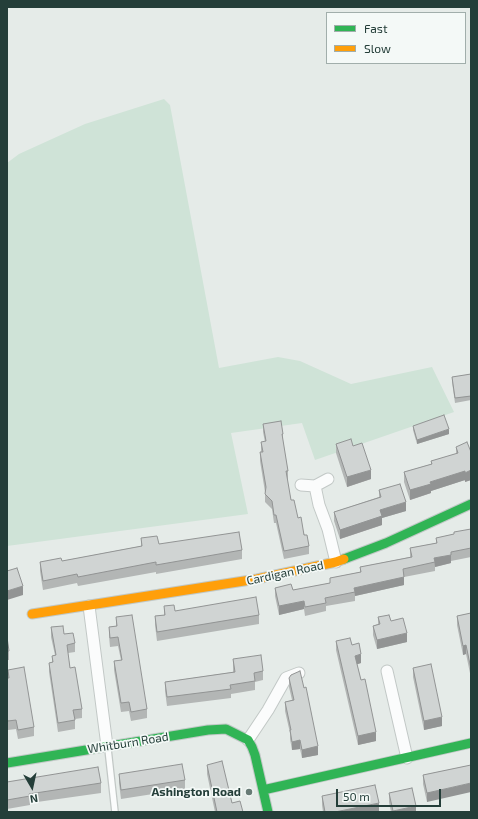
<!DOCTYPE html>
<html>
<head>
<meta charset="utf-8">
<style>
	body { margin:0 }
	#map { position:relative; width:478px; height:819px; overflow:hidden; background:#e5ebe8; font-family:"Exo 2",sans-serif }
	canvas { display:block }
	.frame { position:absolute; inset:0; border:8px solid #243e39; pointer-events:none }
	.legend { position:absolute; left:326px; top:12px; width:140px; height:52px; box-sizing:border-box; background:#f4f9f7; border:1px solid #a1aeab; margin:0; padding:5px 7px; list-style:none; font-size:12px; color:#243e39 }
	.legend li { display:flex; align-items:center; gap:8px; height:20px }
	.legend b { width:20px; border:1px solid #a1aeab }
	.north { position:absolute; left:12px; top:767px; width:40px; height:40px; -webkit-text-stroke:3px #f4f9f7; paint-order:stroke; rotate:171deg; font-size:11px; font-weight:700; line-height:16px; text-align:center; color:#243e39 }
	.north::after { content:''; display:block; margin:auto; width:14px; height:18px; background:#243e39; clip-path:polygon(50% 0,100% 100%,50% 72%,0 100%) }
	.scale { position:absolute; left:336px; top:789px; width:105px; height:18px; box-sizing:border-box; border:2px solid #243e39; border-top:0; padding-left:5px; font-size:12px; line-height:14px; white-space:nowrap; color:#243e39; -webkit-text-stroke:3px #f4f9f7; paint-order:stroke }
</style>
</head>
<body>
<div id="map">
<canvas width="478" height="819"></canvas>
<div class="frame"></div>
<ul class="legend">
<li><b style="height:5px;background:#30b455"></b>Fast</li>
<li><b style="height:5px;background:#ff9f0a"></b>Slow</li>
</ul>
<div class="north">N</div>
<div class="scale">50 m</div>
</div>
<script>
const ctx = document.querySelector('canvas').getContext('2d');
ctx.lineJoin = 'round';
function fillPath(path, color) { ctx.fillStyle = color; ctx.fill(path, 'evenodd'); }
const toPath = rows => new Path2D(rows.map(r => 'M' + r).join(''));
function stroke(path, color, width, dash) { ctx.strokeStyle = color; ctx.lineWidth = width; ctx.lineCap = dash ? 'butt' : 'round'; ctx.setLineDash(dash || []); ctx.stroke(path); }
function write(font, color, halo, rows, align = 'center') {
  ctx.font = font + ' "Exo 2",sans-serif'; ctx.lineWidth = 3.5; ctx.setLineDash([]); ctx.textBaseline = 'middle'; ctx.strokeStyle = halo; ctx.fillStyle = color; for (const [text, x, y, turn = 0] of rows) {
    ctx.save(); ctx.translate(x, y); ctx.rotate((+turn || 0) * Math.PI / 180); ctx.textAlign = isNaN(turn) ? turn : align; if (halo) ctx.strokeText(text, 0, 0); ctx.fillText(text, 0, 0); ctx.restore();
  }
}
fillPath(toPath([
	[164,99,170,105,219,368,278,357,300,361,351,384,432,367,454,412,315,460,302,423,231,433,248,514,7,546,7,163,19,154,85,124]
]), '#cfe3d7');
const lane = toPath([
	[108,749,115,812]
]);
const street = toPath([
	[301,485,315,486,328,479],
	[315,486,319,505,328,529,336,562],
	[89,606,107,746],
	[387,671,407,758],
	[248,740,268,710,286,678,299,673]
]);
const fast = toPath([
	[344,559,386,543,471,504],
	[7,763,208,730,226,729,248,740,252,747,255,755,268,812],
	[263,790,471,743]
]);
const slow = toPath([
	[32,614,257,579,336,562,344,559]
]);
stroke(lane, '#c2c8c6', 8);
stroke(street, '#c2c8c6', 13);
stroke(fast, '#c1c8c6', 11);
stroke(slow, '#c1c8c6', 11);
stroke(lane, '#fbfcfc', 5.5);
stroke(street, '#fbfcfc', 11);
stroke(fast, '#30b455', 9);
stroke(slow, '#ff9f0a', 9);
fillPath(toPath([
	[471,374,471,400,455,403,452,382,452,377],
	[263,424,283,434,283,442,288,471,288,479,287,479,291,500,309,546,309,554,284,559,276,523,274,523,272,509,265,502,265,492,260,461,260,452,261,452,261,442,265,442,263,432],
	[413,426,449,434,417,444,413,430],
	[336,444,353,446,371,479,347,487,336,453],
	[456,447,471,452,471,480,465,482,465,480,431,491,431,493,410,500,404,482,404,472,431,464,431,461,456,454],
	[379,490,406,511,382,518,382,525,340,539,334,521,334,512,379,497],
	[471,529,471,557,451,561,451,563,435,567,435,571,404,577,404,585,355,596,355,601,326,606,326,611,305,616,304,609,279,615,275,596,275,588,293,590,330,583,330,578,360,572,360,567,410,557,410,548,436,543,436,538,454,534],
	[141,538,159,544,242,550,242,559,156,574,156,572,78,586,77,583,43,590,40,571,40,562,62,561,141,546],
	[164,606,175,611,259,615,259,624,157,641,155,625,155,616,164,615],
	[471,613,471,678,466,654,463,655,457,625,457,616],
	[116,617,147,709,147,718,131,721,129,711,121,712,114,670,114,661,121,660,118,646,110,647,109,636,109,627,116,626],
	[378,617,391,621,407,642,377,649,373,635,373,626,378,624],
	[51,627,64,634,75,643,75,652,68,653,70,668,82,709,82,718,75,719,75,729,58,732,49,672,49,663,52,662,52,656,55,655,51,637],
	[7,637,9,651,9,660,7,660],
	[336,641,352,645,361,663,357,664,376,741,358,745,336,650],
	[233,659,263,671,263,680,255,682,255,690,231,694,231,698,167,706,165,691,165,682,233,672],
	[413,668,442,726,424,730,413,677],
	[8,670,34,727,34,736,18,739,16,729,8,730,7,727,7,678,8,678],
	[289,678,318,755,302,758,300,749,292,750,290,739,290,733,285,711,285,702,292,700,289,687],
	[207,765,232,803,243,812,215,812,207,774],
	[471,765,427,802,423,784,423,775],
	[119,774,185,780,185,789,121,799,119,783],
	[7,782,101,783,101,793,30,803,30,805,7,809],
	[389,793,416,812,391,812,389,802],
	[322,796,379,812,323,812,322,805]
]), '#b3b6b5');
fillPath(toPath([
	[449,429,449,434,417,444,417,440],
	[371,470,371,479,347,487,347,477],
	[471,470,471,480,465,482,465,473],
	[465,471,465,480,431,491,431,493,410,500,410,490,430,482],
	[406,502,406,511,382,518,382,525,340,539,340,530,380,510],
	[451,555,451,563,435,567,434,558],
	[404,577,404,585,355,596,354,588],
	[23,586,23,595,7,600,7,591],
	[304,601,304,609,279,615,279,606],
	[407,633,407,642,377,649,377,640],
	[466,645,466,654,463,655,463,646],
	[361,654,361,663,355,665,355,656],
	[442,717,442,726,424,730,424,721],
	[376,732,376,741,358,745,358,736],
	[300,740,300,749,292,750,292,742],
	[318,746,318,755,302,758,302,750],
	[471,783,471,792,427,802,427,793],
	[379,803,379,812,335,812],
	[416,806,416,812,393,812,393,811]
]), '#929494');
const building = toPath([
	[471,374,471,396,455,398,452,377,471,374],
	[444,415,449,429,417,440,413,426,444,415],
	[281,421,283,434,282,434,288,471,286,471,291,500,294,500,298,518,301,517,304,535,307,535,309,546,284,551,276,515,274,515,272,501,265,494,266,487,260,452,263,452,261,442,266,441,263,424,281,421],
	[351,439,353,446,362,443,371,470,347,477,336,444,351,439],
	[467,442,471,452,471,470,465,473,465,471,430,482,431,484,410,490,404,472,432,464,431,461,458,453,456,447,467,442],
	[400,484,406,502,380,510,382,516,340,530,334,512,381,497,379,490,400,484],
	[471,529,471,548,451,552,451,555,434,558,435,562,403,569,404,577,354,588,355,592,325,598,326,603,305,607,304,601,279,606,275,588,291,584,293,590,330,583,330,578,361,572,360,567,412,557,410,548,437,543,436,538,454,534,454,532,471,529],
	[239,532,242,550,156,565,156,562,78,577,77,574,43,581,40,562,61,558,62,561,142,546,141,538,157,536,159,544,239,532],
	[17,568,23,586,7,591,7,571,17,568],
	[256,597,259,615,157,632,155,616,165,615,164,606,174,605,175,611,256,597],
	[471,613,471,669,466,645,463,646,457,616,471,613],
	[132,615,147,709,131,712,129,702,121,703,114,661,122,660,118,637,110,638,109,627,117,626,116,617,132,615],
	[389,615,391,621,403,618,407,633,377,640,373,626,380,624,378,617,389,615],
	[63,626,64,634,73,633,75,643,67,645,70,668,75,667,82,709,73,710,75,720,58,723,49,663,53,662,52,656,56,655,51,627,63,626],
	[7,637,9,651,7,651,7,637],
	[350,638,352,645,359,643,361,654,355,656,361,680,365,679,376,732,358,736,336,641,350,638],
	[261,655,263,671,254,673,255,681,230,685,231,689,167,697,165,682,235,672,233,659,261,655],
	[431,664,442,717,424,721,413,668,431,664],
	[24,667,34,727,18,730,16,720,8,721,7,718,7,678,9,678,8,670,24,667],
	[300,671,304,688,306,687,318,746,302,750,300,740,292,742,290,730,291,730,285,702,294,700,289,678,291,675,300,671],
	[222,761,232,803,240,801,243,812,217,812,207,765,222,761],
	[182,764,185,780,121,790,119,774,182,764],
	[471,765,471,783,427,793,423,775,471,765],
	[98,767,101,783,29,794,30,796,7,800,7,782,98,767],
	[375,785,379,803,335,812,325,812,322,796,375,785],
	[412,788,416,806,393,811,389,793,412,788]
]);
fillPath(building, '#d0d4d3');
stroke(building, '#929494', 1);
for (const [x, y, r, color] of [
	[249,792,4,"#687b76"]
]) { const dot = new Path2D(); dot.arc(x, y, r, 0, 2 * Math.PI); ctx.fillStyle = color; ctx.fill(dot); stroke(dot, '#f4f9f7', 1.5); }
write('12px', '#243e39', '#f4f9f7', [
	["Cardigan Road",285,573,-12],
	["Whitburn Road",128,743,-9]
]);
write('bold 12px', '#243e39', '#f4f9f7', [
	["Ashington Road",241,792]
], 'right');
</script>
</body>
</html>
